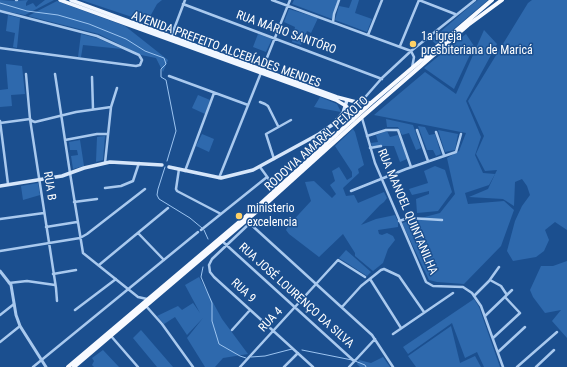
<!DOCTYPE html>
<html>
<head>
<meta charset="utf-8">
<style>
	body { margin:0 }
	canvas { display:block; background:#1b4f8f }
</style>
</head>
<body>
<canvas width="567" height="367"></canvas>
<script>
const ctx = document.querySelector('canvas').getContext('2d');
ctx.lineJoin = 'round';
function fillPath(path, color) { ctx.fillStyle = color; ctx.fill(path, 'evenodd'); }
const toPath = rows => new Path2D(rows.map(r => 'M' + r).join(''));
function stroke(path, color, width, dash) { ctx.strokeStyle = color; ctx.lineWidth = width; ctx.lineCap = dash ? 'butt' : 'round'; ctx.setLineDash(dash || []); ctx.stroke(path); }
function write(font, color, halo, rows, align = 'center') {
  ctx.font = font + ' "Roboto Condensed",sans-serif'; ctx.lineWidth = 3; ctx.setLineDash([]); ctx.textBaseline = 'middle'; ctx.strokeStyle = halo; ctx.fillStyle = color; for (const [text, x, y, turn = 0] of rows) {
    ctx.save(); ctx.translate(x, y); ctx.rotate((+turn || 0) * Math.PI / 180); ctx.textAlign = isNaN(turn) ? turn : align; if (halo) ctx.strokeText(text, 0, 0); ctx.fillText(text, 0, 0); ctx.restore();
  }
}
fillPath(toPath([
	[0,0,15,1,28,0,26,3,26,6,33,3,36,7,45,0,54,0,25,15,0,10],
	[81,0,162,0,157,4,147,22],
	[294,0,339,0,332,19,292,4],
	[352,0,359,0,355,13,372,19,367,32,335,20,339,6,349,8],
	[478,0,488,0,436,44,431,40,469,7],
	[532,0,567,0,567,230,555,222,545,230,549,240,544,251,536,257,513,261,507,251,515,221,522,206,530,195,527,186,522,179,515,182,514,206,503,199,469,197,488,189,497,170,485,171,476,154,484,136,468,101,528,3],
	[57,1,125,26,168,60,163,72,156,58,141,55,99,34,28,16],
	[289,9,318,18,311,33,307,31,301,45,292,42,295,27,284,22],
	[8,15,20,18,17,48,13,47,15,33,6,31],
	[484,30,497,44,466,101,481,137,475,155,483,173,495,174,489,185,465,193,468,204,504,201,514,210,501,246,464,284,437,282,429,280,402,223,440,213,455,194,447,158,459,151,466,133,374,115,425,72,456,94],
	[81,34,97,38,122,49,83,45,81,57,78,57],
	[258,34,272,39,266,52,253,47],
	[466,34,474,46,454,89,424,68],
	[6,64,22,66,25,94,11,95,12,106,0,107,0,90,8,89],
	[198,95,210,100,205,114,192,108],
	[320,97,337,104,341,112,314,107],
	[386,119,413,125,421,148,416,150,409,133,402,135,398,127,387,127],
	[418,126,425,127,429,135,435,134,441,154,436,156,433,150,427,150],
	[353,129,355,132,364,165,358,169,359,173,343,188,346,196,354,195,358,203,384,192,387,198,384,202,380,205,361,225,376,219,395,215,398,222,398,227,378,230,379,234,382,235,387,233,393,236,395,240,388,249,383,263,373,271,355,256,355,253,343,234,319,257,289,234,286,230,288,226,311,201,305,182,314,181,332,198,336,194,330,185,335,181,332,171,339,167,347,180,352,177,352,172,335,146],
	[438,130,458,134,455,150,445,152],
	[387,131,390,137,398,135,407,159,400,162,394,146,372,146,371,143,378,142,376,135],
	[202,134,214,139,209,152,196,146],
	[105,136,103,160,96,162,97,137],
	[80,140,84,166,73,169,71,156,78,155,77,150,70,150,69,142],
	[435,166,445,170,452,192,438,211,417,213,416,199,429,194,429,191,412,195,409,189,428,183,424,171],
	[38,183,40,195,23,200,21,186],
	[346,250,371,272,367,276,339,258],
	[567,261,567,338,552,321,561,310,545,313,533,297,530,290,541,266,553,266],
	[199,277,222,319,248,354,223,358,215,367,205,367,187,338,203,318,187,335,175,317,164,324,157,316,178,306,182,310,193,303,200,313,185,285],
	[474,299,479,307,500,367,484,367,477,352,465,358,452,323,408,354,403,347],
	[451,326,460,363,475,356,481,367,416,367,408,356],
	[141,330,173,367,157,367,133,338],
	[103,350,119,367,94,367,92,365,94,361,92,358],
	[383,357,390,367,360,367,357,364,359,360,371,363]
]), '#2e69ad');
stroke(toPath([
	[0,3,27,11,58,15,89,24,126,39,145,51,164,58,166,64,161,69,161,77,166,80,176,131,167,161],
	[165,167,158,189,157,195,159,199,190,218,202,228],
	[204,230,208,239],
	[203,267,201,277,212,303,212,321,219,344,240,356,246,358],
	[302,350,352,360],
	[251,357,265,356,292,349],
	[355,361,365,365,366,367]
]), '#9cc4f0', 1);
stroke(toPath([
	[16,0,17,0],
	[272,0,411,51,414,57,412,68],
	[419,0,455,14],
	[183,4,382,79],
	[0,11,97,36,139,55,142,60,140,65,136,66,0,48],
	[333,22,334,14,339,0],
	[368,35,382,0],
	[171,37,185,0],
	[400,46,419,0],
	[26,74,30,119,56,288,57,301],
	[55,74,70,173,83,253,138,297,147,299],
	[169,76,248,105],
	[92,77,93,109],
	[260,102,265,104,268,106,278,126],
	[360,103,382,78,411,51,475,0],
	[362,118,375,163,426,282,433,286,463,287,472,293,481,306,503,367],
	[0,121,8,184],
	[0,123,30,119,32,121,35,122,76,112,111,107],
	[417,130,428,161],
	[436,132,444,155],
	[319,134,324,141,325,146],
	[367,136,386,130,398,130,411,167],
	[65,140,97,134,107,134],
	[370,148,381,146],
	[274,159,266,134,291,120],
	[105,163,111,107,117,88],
	[260,167,276,189],
	[179,169,176,189,177,191,221,214],
	[185,171,214,93],
	[219,178,290,0],
	[105,188,121,186,133,181,139,163],
	[351,191,406,169,456,152,461,134],
	[74,202,97,199],
	[0,219,44,213],
	[247,221,372,335,393,367],
	[399,221,409,218,442,220],
	[249,224,212,259,209,265,210,272,214,277,313,367],
	[46,227,77,222],
	[201,230,267,177],
	[138,233,164,260],
	[222,241,354,361],
	[0,251,80,238,87,234,145,189],
	[99,265,168,208],
	[53,274,76,270],
	[370,279,401,328],
	[490,280,501,286,507,295],
	[9,283,27,281,55,285],
	[474,296,489,281,499,267],
	[146,306,162,324,193,367],
	[342,307,361,286,381,270,384,269,399,276,424,312],
	[75,310,116,279],
	[0,315,14,304],
	[485,316,512,290],
	[232,330,250,310],
	[393,334,453,293],
	[111,336,138,367],
	[493,338,520,313,505,297],
	[0,342,20,326],
	[498,352,525,327],
	[33,367,198,232],
	[240,367,338,260,365,277],
	[284,367,298,353],
	[349,367,375,339],
	[517,367,557,332],
	[536,367,554,350]
]), '#a9c9ee', 2.5);
stroke(toPath([
	[0,271,11,285,16,315,20,326,46,367]
]), '#a9c9ee', 3);
stroke(toPath([
	[169,167,221,178,253,170,319,134,332,125,343,113,347,100],
	[0,186,62,176,84,168,110,162,162,165]
]), '#d6e6fa', 3.5);
stroke(toPath([
	[60,0,336,100,346,106,351,110,353,116,353,120],
	[71,0,337,97,360,103,371,103]
]), '#f0f6ff', 3.5);
stroke(toPath([
	[68,367,257,207,371,103,492,0],
	[74,367,269,201,362,117,468,25,502,0]
]), '#f8faff', 4);
for (const [x, y, r, color] of [
	[413,44,4,"#ffd166"],
	[239,216,4,"#ffd166"]
]) { const dot = new Path2D(); dot.arc(x, y, r, 0, 2 * Math.PI); ctx.fillStyle = color; ctx.fill(dot); stroke(dot, '#1b4f8f', 1.5); }
write('12px', '#fff', '#1b4f8f', [
	["RUA MÁRIO SANTÓRO",286,33,20],
	["AVENIDA PREFEITO ALCEBÍADES MENDES",226,50,20],
	["RODOVIA AMARAL PEIXOTO",317,144,-42],
	["RUA B",49,186,81],
	["RUA MANOEL QUINTANILHA",407,212,67],
	["RUA 9",243,291,43],
	["RUA JOSÉ LOURENÇO DA SILVA",296,296,42],
	["RUA 4",271,320,-47]
]);
write('12px', '#fff', '#1b4f8f', [
	["1a igreja",421,37],
	["presbiteriana de Maricá",421,51],
	["ministerio",247,209],
	["excelencia",247,223]
], 'left');
</script>
</body>
</html>
